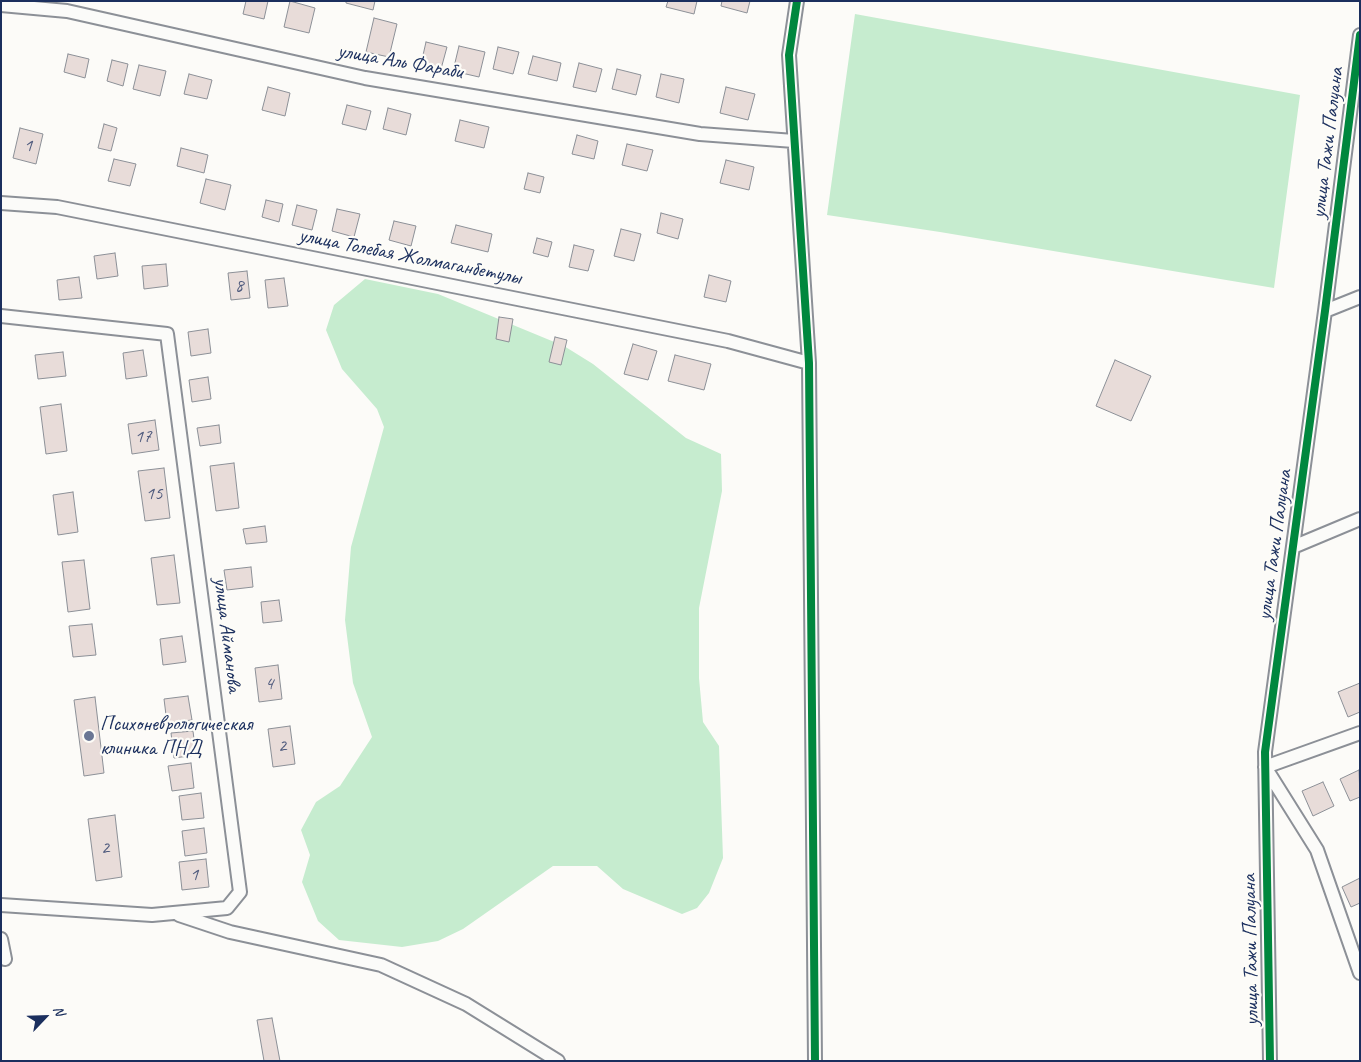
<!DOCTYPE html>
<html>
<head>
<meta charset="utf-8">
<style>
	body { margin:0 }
	#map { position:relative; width:1361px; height:1062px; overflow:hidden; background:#fcfbf8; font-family:Caveat,sans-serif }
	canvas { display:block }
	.frame { position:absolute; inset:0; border:2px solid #1b2f5e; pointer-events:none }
	.north { position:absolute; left:20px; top:992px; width:50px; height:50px; -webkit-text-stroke:4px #fdfcf7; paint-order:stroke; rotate:66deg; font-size:14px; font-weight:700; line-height:20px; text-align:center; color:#1b2f5e }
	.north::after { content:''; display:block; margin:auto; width:18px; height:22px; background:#1b2f5e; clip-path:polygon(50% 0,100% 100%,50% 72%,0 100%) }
</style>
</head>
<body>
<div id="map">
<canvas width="1361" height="1062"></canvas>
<div class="frame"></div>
<div class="north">N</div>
</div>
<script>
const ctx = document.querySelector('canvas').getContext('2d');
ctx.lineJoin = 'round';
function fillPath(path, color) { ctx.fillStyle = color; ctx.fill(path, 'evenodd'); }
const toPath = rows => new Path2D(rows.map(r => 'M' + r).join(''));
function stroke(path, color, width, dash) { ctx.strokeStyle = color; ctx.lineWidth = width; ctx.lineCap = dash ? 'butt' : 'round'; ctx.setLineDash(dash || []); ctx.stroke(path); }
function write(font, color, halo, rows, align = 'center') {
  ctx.font = font + ' Caveat,sans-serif'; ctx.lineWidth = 4.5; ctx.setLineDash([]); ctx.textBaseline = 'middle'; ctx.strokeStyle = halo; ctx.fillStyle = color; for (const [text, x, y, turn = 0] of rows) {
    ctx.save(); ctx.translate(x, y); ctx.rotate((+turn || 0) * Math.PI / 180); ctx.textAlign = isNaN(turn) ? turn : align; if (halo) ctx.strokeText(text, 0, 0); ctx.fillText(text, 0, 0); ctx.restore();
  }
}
fillPath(toPath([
	[855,14,1300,95,1274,288,940,232,827,215],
	[365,279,438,294,564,346,593,364,686,438,721,454,722,491,699,608,699,678,703,722,719,746,723,858,709,893,697,908,682,914,623,889,597,866,553,866,463,929,438,941,402,947,339,940,318,921,302,882,310,855,301,830,316,802,340,786,372,737,353,683,345,620,351,547,384,427,377,409,342,369,326,330,334,305]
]), '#c6eccf');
const building = toPath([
	[246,1,268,1,264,19,243,14,246,1],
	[290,1,315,8,309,33,284,27,290,1],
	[346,1,375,1,373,10,346,3,346,1],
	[668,1,697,1,694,14,666,7,668,1],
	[722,1,750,1,747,13,721,6,722,1],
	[374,18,397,24,389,57,366,52,374,18],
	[426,42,447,47,441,69,421,64,426,42],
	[459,46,485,52,479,77,453,71,459,46],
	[498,47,519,52,513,74,493,69,498,47],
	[68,54,89,59,85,78,64,72,68,54],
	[533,56,561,63,557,81,528,74,533,56],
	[112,60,128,64,123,86,107,81,112,60],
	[579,63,602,69,596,92,573,87,579,63],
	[139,65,166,71,160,96,133,89,139,65],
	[617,69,641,75,636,95,612,89,617,69],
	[189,74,212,80,207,99,184,94,189,74],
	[661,74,684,79,679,103,656,97,661,74],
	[268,87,290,93,285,116,262,110,268,87],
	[726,87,755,94,748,120,720,113,726,87],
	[347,105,371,111,366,130,342,124,347,105],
	[388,108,411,114,406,135,383,129,388,108],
	[460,120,489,127,484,148,455,141,460,120],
	[104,124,117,128,111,151,98,148,104,124],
	[20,128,43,134,36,164,13,158,20,128],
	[577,135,598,141,594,159,572,154,577,135],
	[627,144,653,150,647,171,622,165,627,144],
	[181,148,208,155,204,173,177,166,181,148],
	[114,159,136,164,130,186,108,181,114,159],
	[726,160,754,167,749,190,720,183,726,160],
	[528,173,544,177,540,193,524,189,528,173],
	[206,179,231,185,225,210,200,203,206,179],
	[266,200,283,204,279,222,262,217,266,200],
	[297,205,317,210,312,230,292,225,297,205],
	[337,209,360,214,354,237,332,231,337,209],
	[661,213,683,219,678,239,657,233,661,213],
	[394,221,416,226,411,246,389,240,394,221],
	[456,225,492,234,488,252,451,243,456,225],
	[621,229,641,234,634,261,614,256,621,229],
	[537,238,552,242,548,257,533,253,537,238],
	[574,245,594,250,588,271,569,267,574,245],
	[115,253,118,276,97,279,94,256,115,253],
	[166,264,168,286,144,289,142,266,166,264],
	[247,271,250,298,231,300,228,273,247,271],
	[709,275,731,281,726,302,704,297,709,275],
	[79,277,82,298,59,300,57,280,79,277],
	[284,278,288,306,268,308,265,280,284,278],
	[499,317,513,319,509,342,496,339,499,317],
	[208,329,211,353,191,356,188,332,208,329],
	[555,337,567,340,561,365,549,362,555,337],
	[633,344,657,351,648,380,624,374,633,344],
	[143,350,147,376,126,379,123,353,143,350],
	[63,352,66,376,38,379,35,355,63,352],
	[675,355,711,364,704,390,668,381,675,355],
	[1115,360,1151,376,1131,421,1096,406,1115,360],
	[208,377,211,399,192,402,189,380,208,377],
	[61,404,67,451,46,454,40,407,61,404],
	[155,420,159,450,132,454,128,424,155,420],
	[219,425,221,443,200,446,197,428,219,425],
	[234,463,239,508,216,511,210,466,234,463],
	[164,468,170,518,145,521,138,471,164,468],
	[73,492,78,532,58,535,53,495,73,492],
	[265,526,267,542,246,544,243,529,265,526],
	[174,555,180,603,157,605,151,558,174,555],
	[84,560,90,609,68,612,62,562,84,560],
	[251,567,253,587,227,590,224,570,251,567],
	[279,600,282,621,263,623,261,602,279,600],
	[92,624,96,655,73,657,69,626,92,624],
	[182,636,186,662,163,665,160,639,182,636],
	[278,665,282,699,259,702,255,668,278,665],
	[1360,683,1360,712,1348,717,1338,692,1360,683],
	[188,696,192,720,167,723,164,699,188,696],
	[95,697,104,773,84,776,74,700,95,697],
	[290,726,295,764,273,767,268,729,290,726],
	[193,731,196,755,174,758,171,733,193,731],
	[191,763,194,788,172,791,168,766,191,763],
	[1359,770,1360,797,1350,801,1340,779,1359,770],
	[1323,782,1334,806,1313,816,1302,791,1323,782],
	[201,793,204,818,182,820,179,796,201,793],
	[115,815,122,877,96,881,88,819,115,815],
	[204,828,207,853,185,856,182,831,204,828],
	[206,859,209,887,182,890,179,862,206,859],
	[1360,878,1360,903,1351,907,1342,887,1360,878],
	[272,1018,280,1061,264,1061,257,1020,272,1018]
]);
fillPath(building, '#e8dcd9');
stroke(building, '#8c9097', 1);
const street = toPath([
	[797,1,789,55,809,363,815,1061],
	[1,5,67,11,365,78,700,134,794,141],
	[1,203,57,207,728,341,809,363],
	[1325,311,1360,297],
	[1,316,167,334,240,892,227,908,152,915,1,905],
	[1293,547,1360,519],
	[1360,733,1265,767,1317,850,1360,973],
	[179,915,230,932,381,965,466,1004,558,1061],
	[1,939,5,959],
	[1270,1061,1265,752,1325,311,1360,35]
]);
stroke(street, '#8c9097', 16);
stroke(street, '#fbfbf9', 12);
stroke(toPath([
	[797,1,789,55,809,363,815,1061],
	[1270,1061,1265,752,1325,311,1360,35]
]), '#00873e', 8);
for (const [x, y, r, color] of [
	[89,736,6,"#6a7694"]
]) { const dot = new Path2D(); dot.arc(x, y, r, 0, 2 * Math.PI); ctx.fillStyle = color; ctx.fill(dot); stroke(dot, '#fdfcf7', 2); }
write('19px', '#4e5a7d', null, [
	["1",28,146],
	["8",239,286],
	["17",143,437],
	["15",154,494],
	["4",269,684],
	["2",282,746],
	["2",105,848],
	["1",194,875]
]);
write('21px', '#1b2f5e', '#fdfcf7', [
	["улица Аль Фараби",400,62,10],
	["улица Тажи Палуана",1328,143,-83],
	["улица Толебая Жолмаганбетулы",410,257,11],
	["улица Тажи Палуана",1275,545,-82],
	["улица Айманова",227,635,83],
	["улица Тажи Палуана",1251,950,-91]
]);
write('21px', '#1b2f5e', '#fdfcf7', [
	["Психоневрологическая",100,724],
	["клиника ПНД",100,748]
], 'left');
</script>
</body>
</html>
